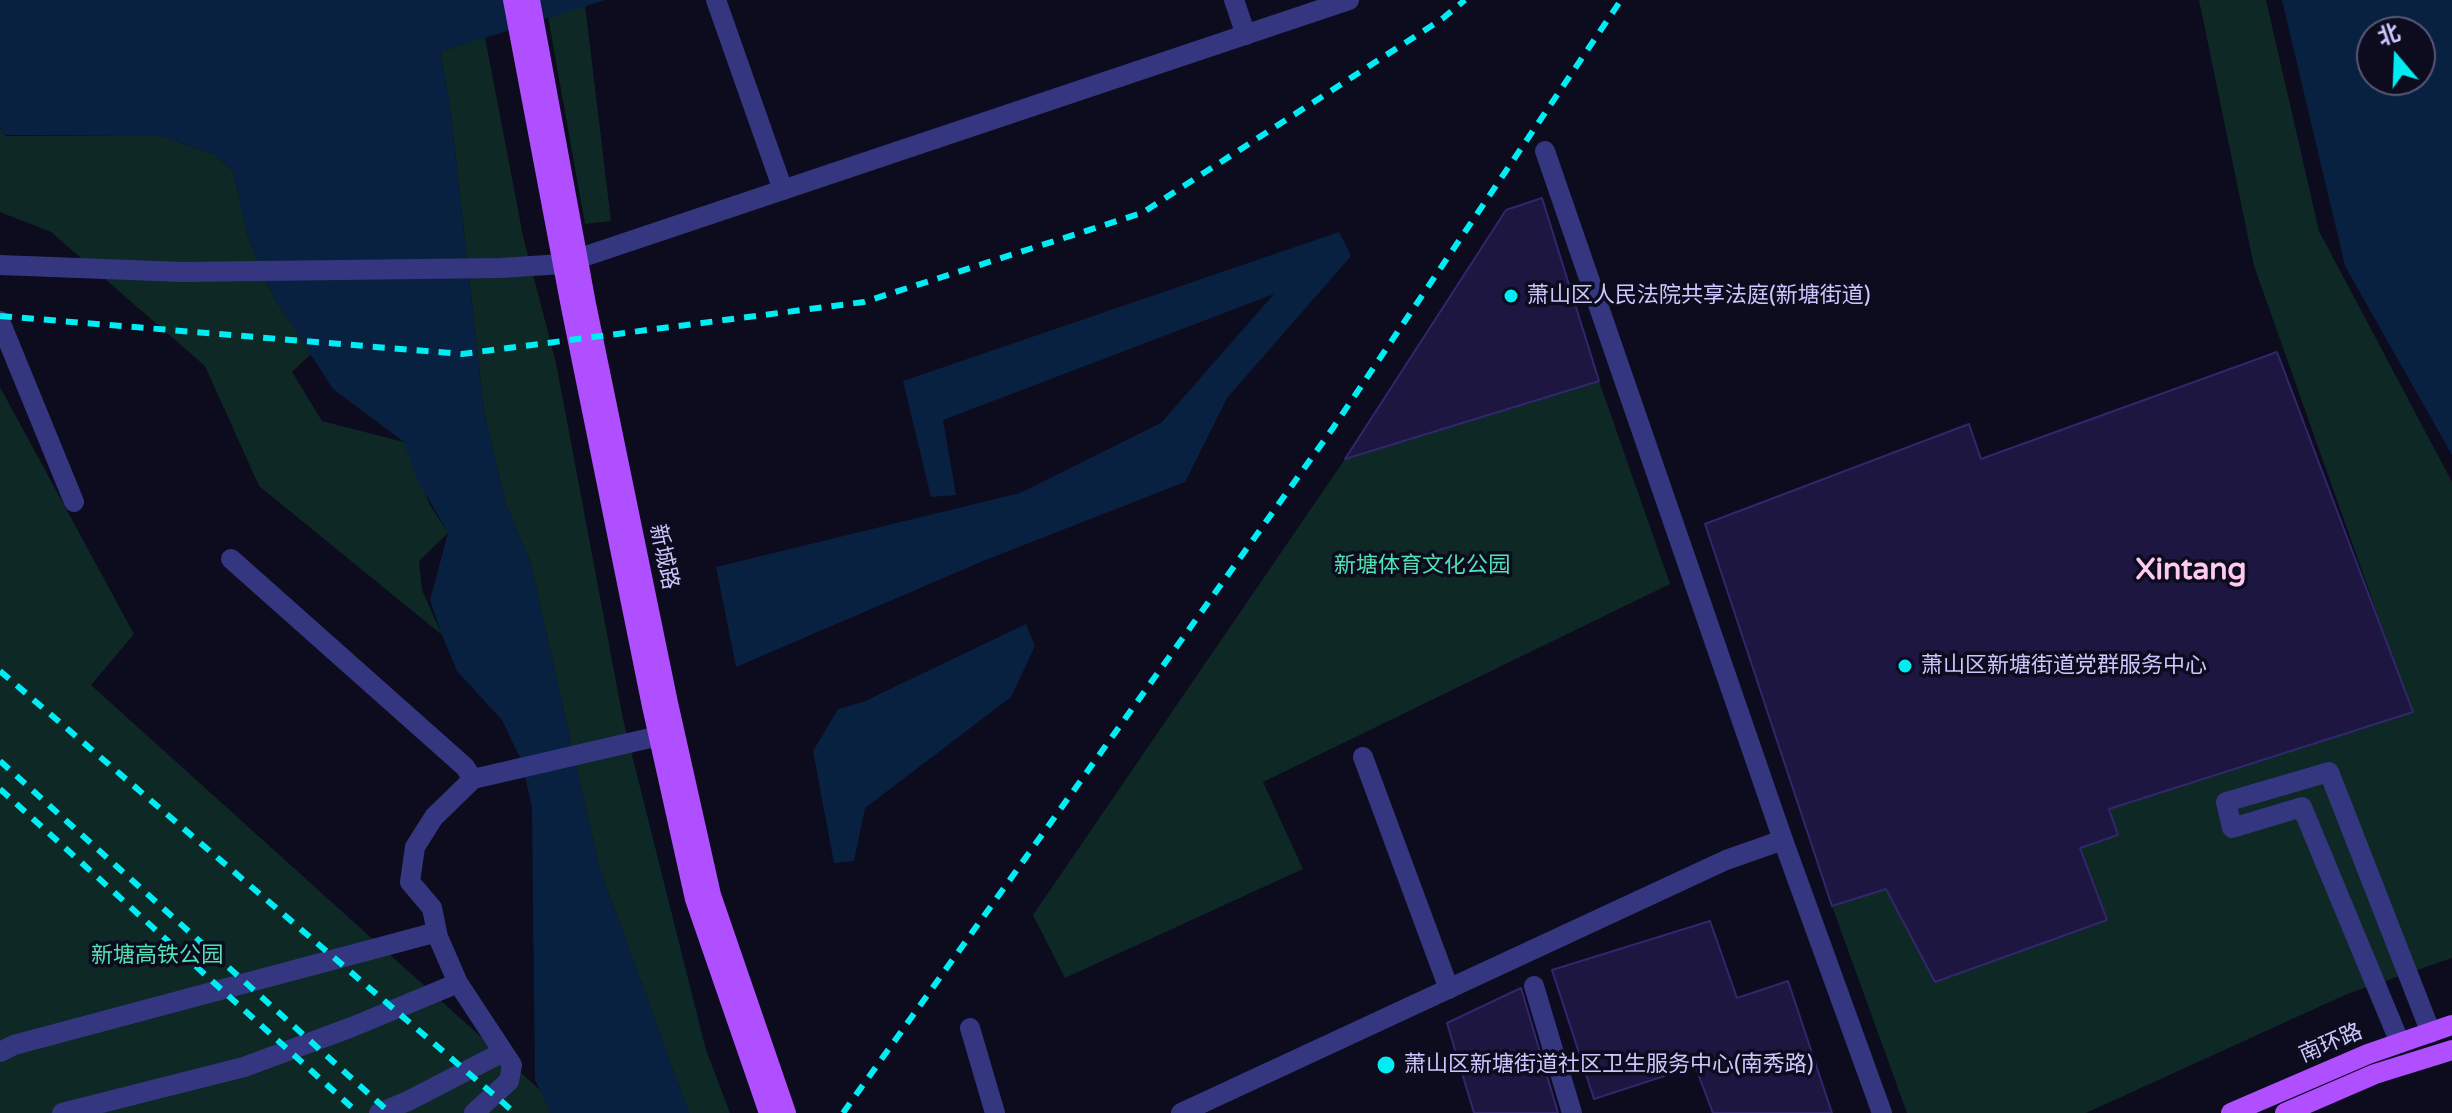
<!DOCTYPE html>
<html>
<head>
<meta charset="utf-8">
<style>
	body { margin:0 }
	#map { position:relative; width:2452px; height:1113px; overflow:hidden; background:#0d0b1e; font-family:"Varela Round","Noto Sans SC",sans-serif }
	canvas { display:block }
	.north { position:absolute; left:2356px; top:16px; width:80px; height:80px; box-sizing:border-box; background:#0d0b1e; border:2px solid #595778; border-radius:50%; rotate:341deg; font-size:22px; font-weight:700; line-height:32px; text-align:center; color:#cac8ff }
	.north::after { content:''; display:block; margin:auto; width:28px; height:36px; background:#00edf3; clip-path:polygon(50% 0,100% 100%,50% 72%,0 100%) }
</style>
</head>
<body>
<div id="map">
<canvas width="2452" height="1113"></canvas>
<div class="north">北</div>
</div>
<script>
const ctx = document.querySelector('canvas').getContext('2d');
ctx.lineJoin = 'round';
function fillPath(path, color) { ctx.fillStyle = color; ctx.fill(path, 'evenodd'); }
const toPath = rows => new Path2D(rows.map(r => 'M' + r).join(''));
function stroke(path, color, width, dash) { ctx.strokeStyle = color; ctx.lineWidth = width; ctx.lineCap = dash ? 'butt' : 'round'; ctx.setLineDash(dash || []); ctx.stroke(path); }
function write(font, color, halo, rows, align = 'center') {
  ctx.font = font + ' "Varela Round","Noto Sans SC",sans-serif'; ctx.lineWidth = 7; ctx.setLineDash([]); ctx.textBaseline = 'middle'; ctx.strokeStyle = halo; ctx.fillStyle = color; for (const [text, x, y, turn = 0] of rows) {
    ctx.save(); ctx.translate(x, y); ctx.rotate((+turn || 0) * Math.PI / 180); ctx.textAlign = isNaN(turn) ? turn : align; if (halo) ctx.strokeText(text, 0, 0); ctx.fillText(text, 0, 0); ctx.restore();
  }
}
fillPath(toPath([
	[2199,0,2266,0,2319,231,2452,482,2452,958,2347,994,2086,1113,1907,1113,1832,906,1886,889,1935,982,2080,848,2118,835,2109,809,2412,712,2254,266],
	[585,5,611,221,585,224,548,17],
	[485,37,523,236,556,363,623,719,706,1050,730,1113,689,1113,599,867,530,561,506,505,484,412,449,99,440,52],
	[0,128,6,136,158,135,214,154,233,171,249,240,273,296,311,354,292,372,322,421,404,442,430,505,448,533,419,561,422,590,442,635,259,486,205,366,51,232,0,212],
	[1599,381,1670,584,1263,782,1303,869,1065,978,1033,915,1345,459],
	[0,387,134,634,91,685,541,1091,551,1113,0,1113]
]), '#0e2825');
fillPath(toPath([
	[0,0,605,0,440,52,449,99,484,412,506,505,530,561,599,867,689,1113,551,1113,535,1080,532,808,522,762,502,720,457,671,442,635,430,600,448,533,416,477,404,442,333,389,273,296,249,240,233,171,214,154,158,135,5,135,0,128],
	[2282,0,2452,0,2452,455,2345,266],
	[2372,32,2420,32,2420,80,2372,80],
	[1339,232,1351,256,1227,398,1185,482,983,561,736,667,716,567,1020,493,1161,423,1274,294,943,420,956,495,931,497,903,381],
	[1026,624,1035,646,1011,697,865,808,854,861,834,863,813,751,838,709,863,702]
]), '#092140');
const building = toPath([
	[1542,198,1599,381,1345,459,1506,210,1542,198],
	[2277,352,2413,712,2109,809,2118,835,2080,848,2107,920,1935,982,1886,889,1832,906,1705,524,1969,424,1981,459,2277,352],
	[1710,921,1737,998,1788,981,1832,1113,1713,1113,1695,1066,1594,1099,1552,970,1710,921],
	[1521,988,1558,1113,1474,1113,1447,1023,1521,988]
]);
fillPath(building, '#1c1640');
stroke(building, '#30276d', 2);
stroke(toPath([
	[716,0,783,190],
	[1234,0,1246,35],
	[1545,151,1783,840,1882,1113],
	[0,265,182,272,500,268,562,264,1349,0],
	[0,321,74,502],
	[231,559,465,767,473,779],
	[1363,757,1449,989],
	[1534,986,1572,1113],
	[970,1028,995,1113],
	[2400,1043,2302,807,2232,828,2226,802,2329,772,2431,1033],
	[0,1052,14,1045,437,932],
	[62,1113,244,1067,352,1027,458,983],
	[379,1113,408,1101,503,1052],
	[474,1113,509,1081,512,1065,458,983,438,937,432,908,410,882,415,847,434,817,473,779,659,736],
	[1181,1113,1726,860,1783,840]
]), '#34377f', 20);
stroke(toPath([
	[513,0,571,307,652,706,695,899,769,1113],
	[530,0,586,304,668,703,711,895,786,1113],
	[2231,1113,2368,1054,2452,1025],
	[2285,1113,2375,1074,2452,1050]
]), '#b04fff', 20);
stroke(toPath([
	[0,316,462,354,864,302,1142,213,1442,19,1465,0],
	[0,671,515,1113],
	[0,761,390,1113],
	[0,789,358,1113],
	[843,1113,1333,428,1621,0]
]), '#00edf3', 6, [12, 10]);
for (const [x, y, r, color] of [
	[1511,296,8,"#00edf3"],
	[1905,666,8,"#00edf3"],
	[1386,1065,10,"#00edf3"]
]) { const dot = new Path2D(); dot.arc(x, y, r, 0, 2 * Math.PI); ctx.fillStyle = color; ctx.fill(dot); stroke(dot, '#0d0b1e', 3); }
write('22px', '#cac8ff', '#0d0b1e', [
	["萧山区人民法院共享法庭(新塘街道)",1527,296],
	["萧山区新塘街道党群服务中心",1921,666],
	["萧山区新塘街道社区卫生服务中心(南秀路)",1404,1065]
], 'left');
write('22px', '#cac8ff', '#0d0b1e', [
	["新城路",663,557,78],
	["南环路",2331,1044,-23]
]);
write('22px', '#50e3b3', '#0d0b1e', [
	["新塘体育文化公园",1422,566],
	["新塘高铁公园",157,956]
]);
write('bold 30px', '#ffcaf0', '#0d0b1e', [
	["Xintang",2191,571]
]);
</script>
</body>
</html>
